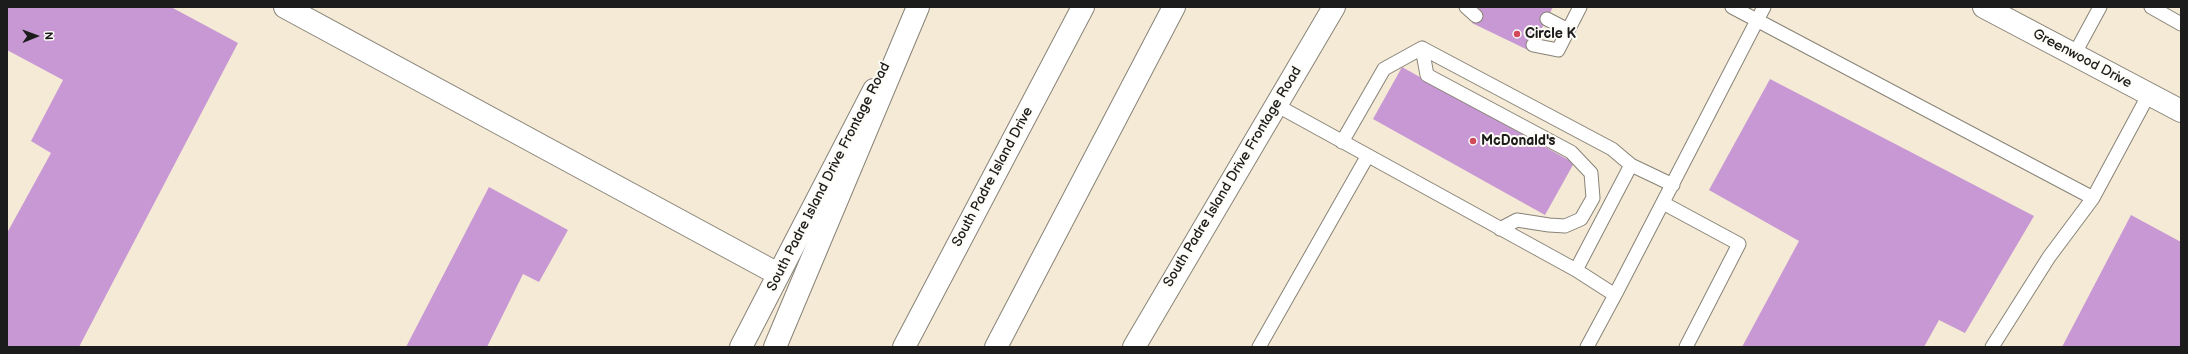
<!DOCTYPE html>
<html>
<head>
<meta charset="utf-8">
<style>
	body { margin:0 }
	#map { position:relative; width:2188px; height:354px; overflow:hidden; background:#f4ead5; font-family:"Balsamiq Sans",sans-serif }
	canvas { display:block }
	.frame { position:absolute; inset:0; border:8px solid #1c1c1c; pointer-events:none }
	.north { position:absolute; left:16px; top:16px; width:40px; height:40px; -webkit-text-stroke:3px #fdfcf7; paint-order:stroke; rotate:89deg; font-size:11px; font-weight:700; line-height:16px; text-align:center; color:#1c1c1c }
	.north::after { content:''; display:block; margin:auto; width:14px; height:18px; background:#1c1c1c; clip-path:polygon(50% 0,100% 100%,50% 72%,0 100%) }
</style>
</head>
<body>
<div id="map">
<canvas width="2188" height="354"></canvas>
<div class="frame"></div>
<div class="north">N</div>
</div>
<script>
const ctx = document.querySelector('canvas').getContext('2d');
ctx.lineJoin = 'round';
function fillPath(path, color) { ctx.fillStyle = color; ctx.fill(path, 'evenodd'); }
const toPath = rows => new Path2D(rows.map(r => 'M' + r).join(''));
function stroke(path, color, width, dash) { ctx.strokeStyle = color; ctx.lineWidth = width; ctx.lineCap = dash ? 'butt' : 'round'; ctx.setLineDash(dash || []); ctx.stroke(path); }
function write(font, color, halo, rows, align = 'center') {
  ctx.font = font + ' "Balsamiq Sans",sans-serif'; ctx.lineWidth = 4; ctx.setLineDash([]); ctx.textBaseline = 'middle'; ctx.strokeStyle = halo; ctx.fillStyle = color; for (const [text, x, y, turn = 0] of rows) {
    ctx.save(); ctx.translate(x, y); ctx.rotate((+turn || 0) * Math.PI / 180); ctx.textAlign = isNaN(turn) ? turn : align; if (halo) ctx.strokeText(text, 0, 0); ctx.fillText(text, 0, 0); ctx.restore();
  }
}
fillPath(toPath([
	[7,7,171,7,238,43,79,347,7,347,7,233,51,153,31,141,63,80,7,50],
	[1480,7,1553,7,1530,51,1472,23],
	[1402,67,1574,163,1545,215,1373,119],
	[1770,79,2034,216,1965,333,1939,320,1924,347,1742,347,1799,241,1709,190],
	[489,187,568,230,539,282,523,274,487,347,406,347],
	[2131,215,2181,242,2181,347,2062,347]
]), '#c898d4');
const lane = toPath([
	[1466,7,1476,16],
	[1732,7,2093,198],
	[2151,7,2181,24],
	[1547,19,1568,30],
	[1533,45,1558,50,1580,7],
	[1422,48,1427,75,1571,152,1591,173,1593,198,1581,219,1565,226,1549,225,1517,220,1500,229],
	[2074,55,2100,7],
	[1276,105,1576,270,1615,295,1587,347],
	[1342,142,1384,69,1422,48,1612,149,1631,165,1673,185],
	[1663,203,1739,244,1686,347],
	[1576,270,1631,165],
	[1615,295,1764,7],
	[1259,347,1367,157],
	[1992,347,2049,257,2093,198,2149,94]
]);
const street = toPath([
	[285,7,778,274]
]);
const secondary = toPath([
	[1984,7,2181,111],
	[741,347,874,90],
	[1134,347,1334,7]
]);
const highway = toPath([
	[775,347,918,7],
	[904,347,1083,7],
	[996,347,1174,7]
]);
stroke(lane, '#888378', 15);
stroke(street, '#888378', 24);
stroke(secondary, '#888378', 24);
stroke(highway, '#888378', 24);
stroke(lane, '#fff', 13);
stroke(street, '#fff', 22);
stroke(secondary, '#fff', 22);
stroke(highway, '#fff', 22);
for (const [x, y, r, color] of [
	[1517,34,4,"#d1495b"],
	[1473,141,4,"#d1495b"]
]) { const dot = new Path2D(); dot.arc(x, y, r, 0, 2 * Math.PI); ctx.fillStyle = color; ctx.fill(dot); stroke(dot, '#fdfcf7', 1.5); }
write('bold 14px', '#1c1c1c', '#fdfcf7', [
	["Circle K",1525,34],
	["McDonald's",1481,141]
], 'left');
write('14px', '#1c1c1c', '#fdfcf7', [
	["Greenwood Drive",2082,59,28],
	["South Padre Island Drive Frontage Road",829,177,-63],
	["South Padre Island Drive",993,177,-62],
	["South Padre Island Drive Frontage Road",1233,177,-59]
]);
</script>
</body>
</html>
